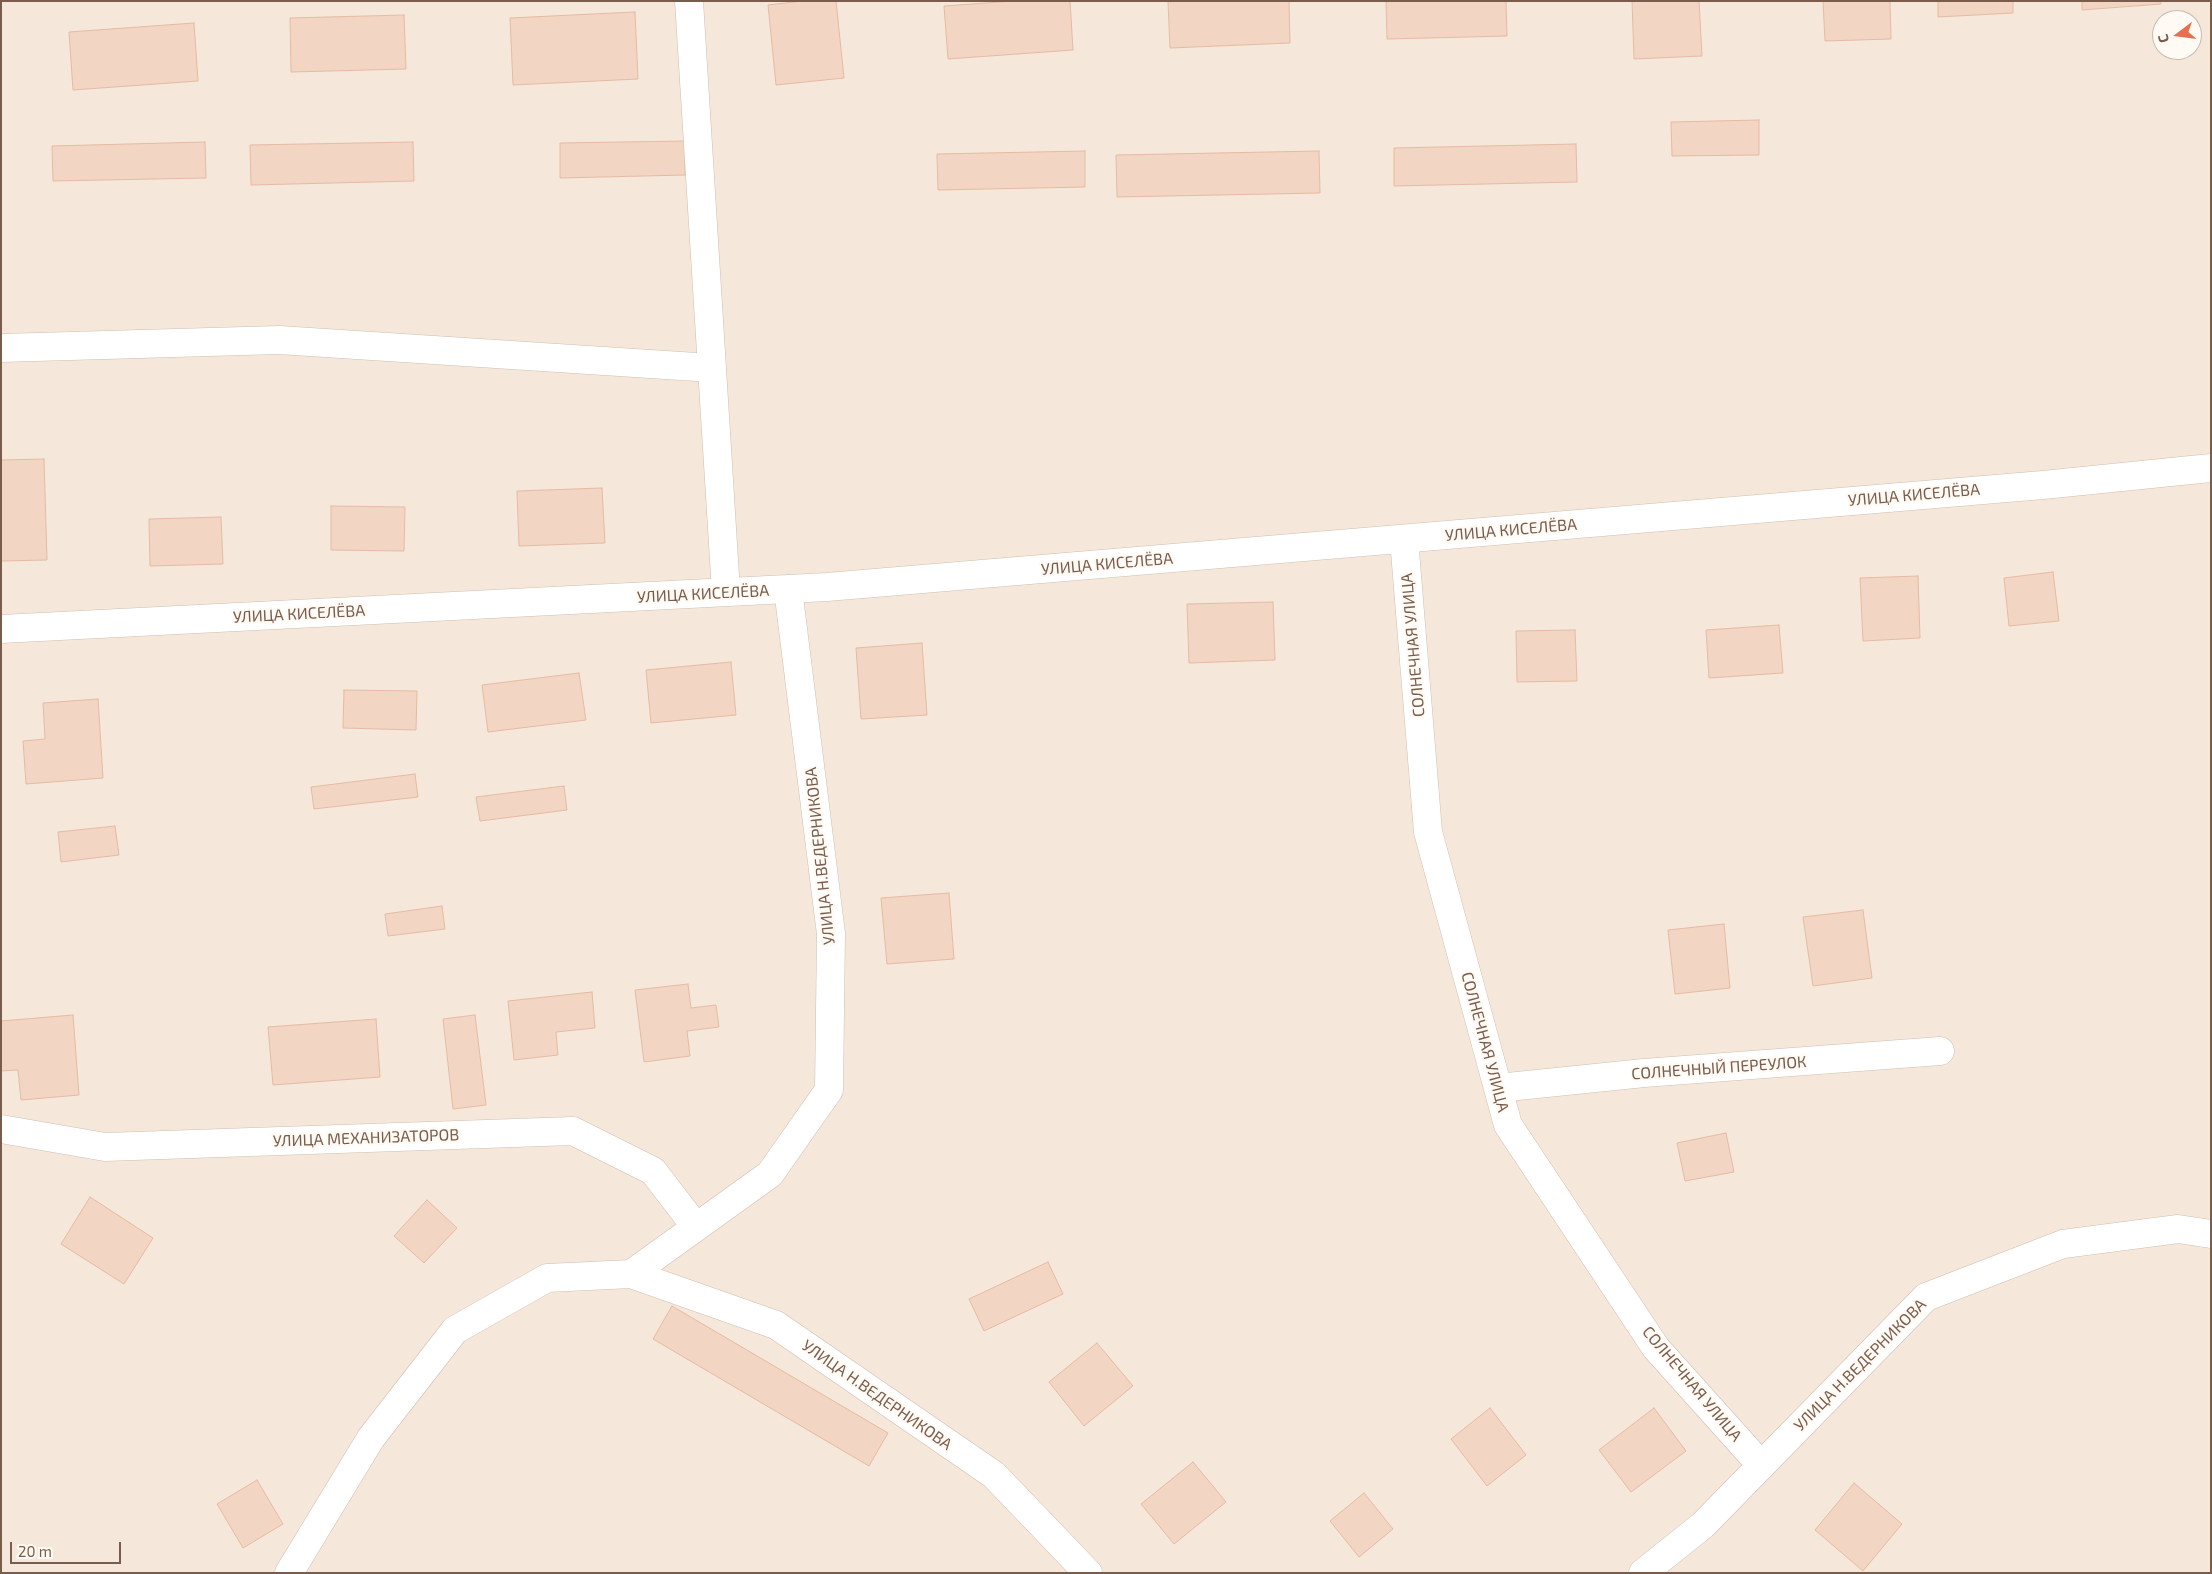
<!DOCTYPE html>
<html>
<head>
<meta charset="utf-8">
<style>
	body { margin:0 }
	#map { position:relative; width:2212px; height:1574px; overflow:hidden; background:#fdf6ec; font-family:"Exo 2",sans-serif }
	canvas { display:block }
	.frame { position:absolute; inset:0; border:2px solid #7a5c4d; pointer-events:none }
	.north { position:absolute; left:2152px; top:10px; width:50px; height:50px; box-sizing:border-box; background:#fffaf3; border:1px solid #cabbb1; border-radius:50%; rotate:255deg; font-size:14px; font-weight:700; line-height:20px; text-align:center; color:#7a5c4d }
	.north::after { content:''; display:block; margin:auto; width:18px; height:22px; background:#e76f51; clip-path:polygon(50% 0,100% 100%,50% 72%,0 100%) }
	.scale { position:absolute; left:10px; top:1542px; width:111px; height:22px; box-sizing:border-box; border:2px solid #7a5c4d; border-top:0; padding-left:6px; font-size:15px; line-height:18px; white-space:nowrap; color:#7a5c4d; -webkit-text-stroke:4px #fffaf3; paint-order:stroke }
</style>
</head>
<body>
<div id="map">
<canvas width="2212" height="1574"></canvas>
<div class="frame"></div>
<div class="north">С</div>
<div class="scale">20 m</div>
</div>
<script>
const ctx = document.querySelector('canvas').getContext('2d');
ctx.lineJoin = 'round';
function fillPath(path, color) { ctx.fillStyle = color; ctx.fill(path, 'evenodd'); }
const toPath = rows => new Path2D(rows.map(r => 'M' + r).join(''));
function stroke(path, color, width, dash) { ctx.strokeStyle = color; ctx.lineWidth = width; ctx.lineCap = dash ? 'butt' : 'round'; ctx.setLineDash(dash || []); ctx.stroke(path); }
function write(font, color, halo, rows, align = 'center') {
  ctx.font = font + ' "Exo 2",sans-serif'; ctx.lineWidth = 4.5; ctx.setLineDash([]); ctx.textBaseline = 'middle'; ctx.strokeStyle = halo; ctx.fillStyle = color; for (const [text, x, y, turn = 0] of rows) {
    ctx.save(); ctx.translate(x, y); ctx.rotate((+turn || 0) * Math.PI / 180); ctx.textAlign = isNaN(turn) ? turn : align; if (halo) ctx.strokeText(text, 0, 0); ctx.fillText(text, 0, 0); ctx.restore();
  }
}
fillPath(toPath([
	[1,1,2211,1,2211,1573,1,1573],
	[2162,20,2192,20,2192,50,2162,50]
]), '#f5e8da');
const building = toPath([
	[802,1,836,1,844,78,776,85,768,5,802,1],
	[1013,1,1070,1,1073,50,948,59,944,6,1013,1],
	[1168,1,1289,1,1290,43,1170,48,1168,1],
	[1386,1,1506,1,1507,36,1387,39,1386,1],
	[1632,1,1699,1,1702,56,1634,59,1632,1],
	[1823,1,1890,1,1891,39,1825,41,1823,1],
	[1938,1,2013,1,2013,13,1938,17,1938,1],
	[2082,1,2161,1,2161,4,2082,10,2082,1],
	[635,12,638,79,513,85,510,18,635,12],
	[404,15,406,69,291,72,290,18,404,15],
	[194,23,198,81,73,90,69,32,194,23],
	[1759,120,1759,155,1672,156,1671,122,1759,120],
	[685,141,685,175,560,178,560,143,685,141],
	[205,142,206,178,53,181,52,146,205,142],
	[413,142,414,181,251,185,250,145,413,142],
	[1576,144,1577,182,1394,186,1394,148,1576,144],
	[1085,151,1085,187,938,190,937,154,1085,151],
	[1319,151,1320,193,1117,197,1116,155,1319,151],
	[44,459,47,560,1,561,1,460,44,459],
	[602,488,605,543,519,546,517,491,602,488],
	[331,506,405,507,404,551,331,550,331,506],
	[221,517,223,564,150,566,149,519,221,517],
	[2053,572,2059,621,2009,626,2004,578,2053,572],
	[1918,576,1920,638,1863,641,1860,578,1918,576],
	[1273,602,1275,660,1189,663,1187,604,1273,602],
	[1779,625,1783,673,1709,678,1706,630,1779,625],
	[1575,630,1577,681,1517,682,1516,631,1575,630],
	[922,643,927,715,861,719,856,648,922,643],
	[731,662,736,715,651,723,646,670,731,662],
	[579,673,586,720,488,732,482,685,579,673],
	[344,690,417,691,416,730,343,728,344,690],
	[98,699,103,778,26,784,23,741,45,739,43,703,98,699],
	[415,774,418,797,314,809,311,787,415,774],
	[564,786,567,810,480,821,476,797,564,786],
	[115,826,119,855,61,862,58,832,115,826],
	[949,893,954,959,887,964,881,898,949,893],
	[442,906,445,929,388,936,385,914,442,906],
	[1863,910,1872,978,1813,986,1803,917,1863,910],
	[1724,924,1730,988,1675,994,1668,930,1724,924],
	[688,984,691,1008,716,1005,719,1027,687,1031,690,1056,644,1062,635,990,688,984],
	[592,992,595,1028,556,1032,558,1055,514,1060,508,1001,592,992],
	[73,1015,79,1095,21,1100,18,1070,1,1071,1,1021,73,1015],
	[475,1015,486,1105,453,1109,443,1019,475,1015],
	[376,1019,380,1077,273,1085,268,1027,376,1019],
	[1726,1133,1734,1172,1685,1181,1677,1143,1726,1133],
	[90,1197,153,1238,124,1284,61,1244,90,1197],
	[427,1200,457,1228,424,1263,394,1236,427,1200],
	[1048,1262,1063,1294,984,1331,969,1299,1048,1262],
	[672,1306,888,1433,869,1466,653,1339,672,1306],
	[1097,1343,1133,1386,1084,1426,1049,1382,1097,1343],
	[1490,1408,1526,1455,1487,1486,1451,1439,1490,1408],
	[1654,1408,1686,1451,1631,1492,1599,1450,1654,1408],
	[1193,1462,1226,1502,1174,1544,1141,1504,1193,1462],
	[257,1480,283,1524,243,1548,217,1504,257,1480],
	[1854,1483,1902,1524,1863,1571,1815,1530,1854,1483],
	[1364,1493,1393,1529,1359,1557,1330,1521,1364,1493]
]);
fillPath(building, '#f3d5c3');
stroke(building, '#e6bba3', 1);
const street = toPath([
	[689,1,726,592],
	[1,348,279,340,712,368],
	[1404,539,1428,832,1508,1125,1656,1348,1761,1465],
	[1,629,827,587,2043,485,2211,468],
	[1498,1088,1644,1073,1940,1051],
	[1,1129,105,1147,573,1131,653,1171,696,1227],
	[631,1274,770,1174,829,1090,831,934,788,589],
	[289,1573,371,1438,455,1330,547,1278,631,1274,776,1325,994,1475,1088,1573],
	[1643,1573,1703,1525,1926,1297,2063,1244,2178,1229,2211,1234]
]);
stroke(street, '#d1beb0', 29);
stroke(street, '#fff', 28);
write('16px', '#7a5c4d', '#fffaf3', [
	["УЛИЦА КИСЕЛЁВА",1914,495,-5],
	["УЛИЦА КИСЕЛЁВА",1511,530,-5],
	["УЛИЦА КИСЕЛЁВА",1107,564,-5],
	["УЛИЦА КИСЕЛЁВА",703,594,-3],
	["УЛИЦА КИСЕЛЁВА",299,614,-3],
	["СОЛНЕЧНАЯ УЛИЦА",1413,645,-95],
	["УЛИЦА Н.ВЕДЕРНИКОВА",820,856,-96],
	["СОЛНЕЧНАЯ УЛИЦА",1485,1042,75],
	["СОЛНЕЧНЫЙ ПЕРЕУЛОК",1719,1068,-4],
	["УЛИЦА МЕХАНИЗАТОРОВ",366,1138,-2],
	["УЛИЦА Н.ВЕДЕРНИКОВА",1860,1365,-45],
	["СОЛНЕЧНАЯ УЛИЦА",1692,1384,50],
	["УЛИЦА Н.ВЕДЕРНИКОВА",877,1395,35]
]);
</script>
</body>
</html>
